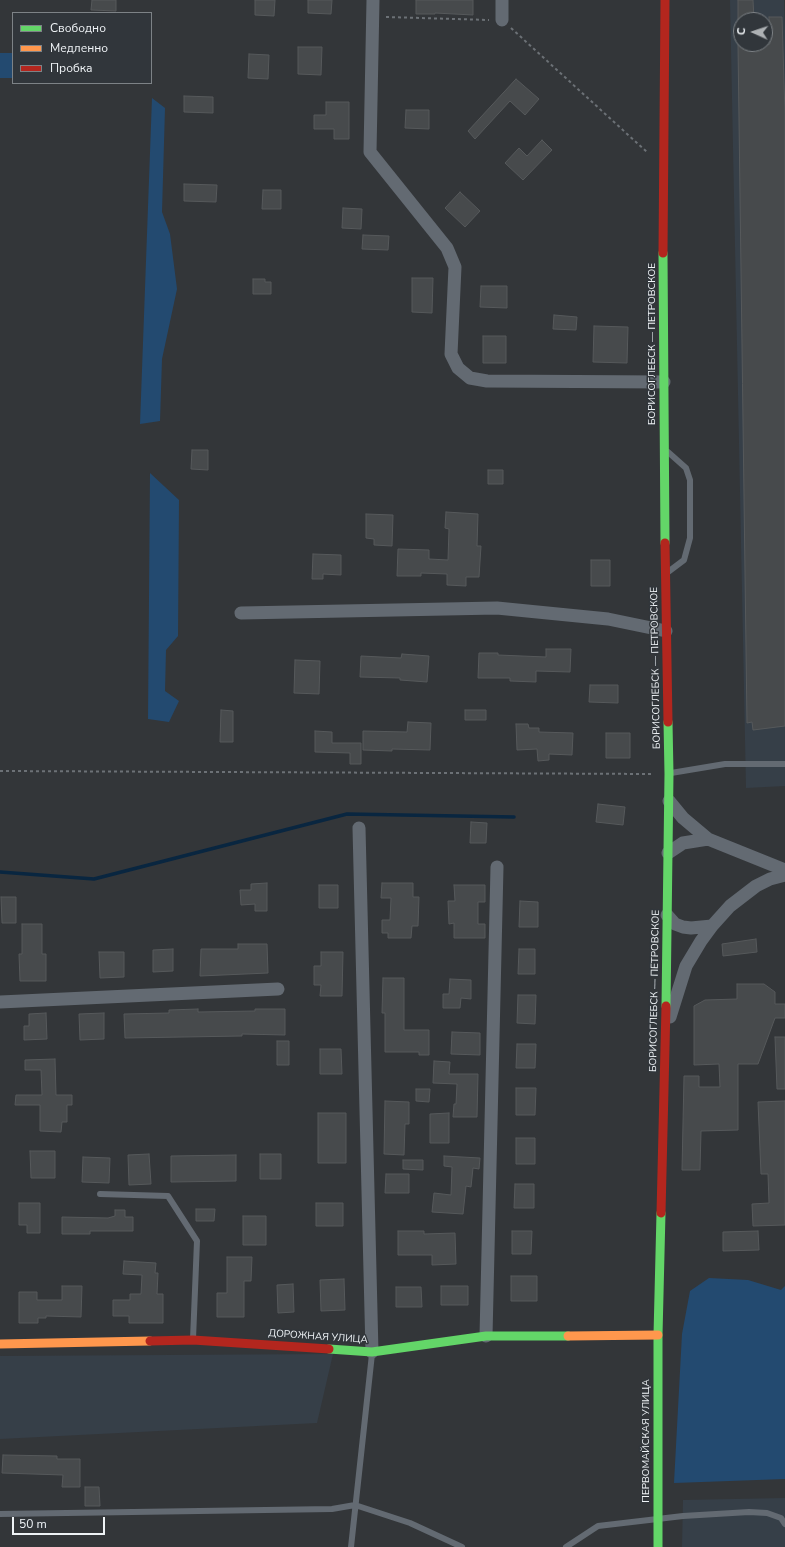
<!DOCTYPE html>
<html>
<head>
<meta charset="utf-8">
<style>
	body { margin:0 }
	#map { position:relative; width:785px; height:1547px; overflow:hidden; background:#333639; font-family:"Nunito Sans",sans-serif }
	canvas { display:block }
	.legend { position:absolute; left:12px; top:12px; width:140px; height:72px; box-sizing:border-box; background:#31363b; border:1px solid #7d8286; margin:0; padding:5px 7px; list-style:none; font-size:12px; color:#eff3f6 }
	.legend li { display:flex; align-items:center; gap:8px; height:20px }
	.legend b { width:20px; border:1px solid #7d8286 }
	.north { position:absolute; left:733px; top:12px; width:40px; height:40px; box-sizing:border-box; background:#31363b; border:1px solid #7d8286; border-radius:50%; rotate:273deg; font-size:11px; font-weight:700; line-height:16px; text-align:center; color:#eff3f6 }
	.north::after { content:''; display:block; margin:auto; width:14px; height:18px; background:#adb1b4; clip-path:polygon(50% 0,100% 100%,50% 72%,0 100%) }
	.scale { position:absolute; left:12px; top:1517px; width:93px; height:18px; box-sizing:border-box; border:2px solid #eff3f6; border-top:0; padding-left:5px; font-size:12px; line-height:14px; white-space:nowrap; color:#eff3f6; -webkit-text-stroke:3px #31363b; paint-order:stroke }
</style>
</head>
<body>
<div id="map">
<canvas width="785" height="1547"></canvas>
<ul class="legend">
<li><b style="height:5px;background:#63d668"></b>Свободно</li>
<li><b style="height:5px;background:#ff974d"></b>Медленно</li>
<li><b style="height:5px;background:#b3261e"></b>Пробка</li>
</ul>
<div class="north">С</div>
<div class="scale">50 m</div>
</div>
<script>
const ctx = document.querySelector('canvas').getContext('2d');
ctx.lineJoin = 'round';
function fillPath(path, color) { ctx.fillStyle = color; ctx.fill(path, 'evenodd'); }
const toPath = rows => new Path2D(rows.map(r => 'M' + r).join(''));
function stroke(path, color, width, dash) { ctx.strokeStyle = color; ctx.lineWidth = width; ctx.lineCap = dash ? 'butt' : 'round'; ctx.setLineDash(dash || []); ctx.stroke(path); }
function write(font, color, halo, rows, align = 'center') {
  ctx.font = font + ' "Nunito Sans",sans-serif'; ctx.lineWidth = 3; ctx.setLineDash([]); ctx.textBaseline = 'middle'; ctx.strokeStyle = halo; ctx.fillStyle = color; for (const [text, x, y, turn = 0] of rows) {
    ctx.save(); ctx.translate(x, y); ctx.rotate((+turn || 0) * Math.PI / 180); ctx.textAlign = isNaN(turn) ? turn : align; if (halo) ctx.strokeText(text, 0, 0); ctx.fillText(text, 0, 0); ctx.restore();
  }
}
fillPath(toPath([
	[730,0,784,0,785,31,785,786,746,788],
	[741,20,765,20,765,44,741,44],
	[333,1354,317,1423,0,1439,0,1356],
	[785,1498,785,1547,682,1547,683,1500]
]), '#363f48');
fillPath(toPath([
	[0,53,13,53,13,78,0,78],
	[152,98,165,108,162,212,170,234,177,289,162,359,160,421,140,424],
	[150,473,179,500,178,636,166,650,165,691,179,701,169,722,148,719],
	[709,1278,748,1280,781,1290,785,1286,785,1479,674,1483,682,1334,690,1291]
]), '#234a70');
stroke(toPath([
	[0,872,94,879,347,814,514,817]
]), '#092640', 3.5);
const building = toPath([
	[92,0,116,0,116,11,91,10,92,0],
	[255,0,275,0,274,16,255,15,255,0],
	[308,0,332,0,331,14,308,13,308,0],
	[416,0,473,0,473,15,435,13,435,14,416,14,416,0],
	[738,0,753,0,754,20,738,20,738,0],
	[769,17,782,17,785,114,785,726,753,730,752,722,747,723,738,44,770,44,769,17],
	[298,47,322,47,321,75,298,74,298,47],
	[249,54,269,55,268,79,248,78,249,54],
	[516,79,539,99,525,115,510,101,475,139,468,131,516,79],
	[184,96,213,97,213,113,184,112,184,96],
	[326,102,349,102,349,139,334,139,334,129,314,129,314,115,326,115,326,102],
	[406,110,429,110,429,129,405,128,406,110],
	[542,140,552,150,523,180,505,163,519,148,527,156,542,140],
	[184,184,217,185,216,202,184,201,184,184],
	[263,190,281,190,281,209,262,209,263,190],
	[460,192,480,211,465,227,445,208,460,192],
	[343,208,362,209,361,229,342,228,343,208],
	[363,235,389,236,388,250,362,249,363,235],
	[412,278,433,278,432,313,412,312,412,278],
	[253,279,265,279,265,282,271,282,271,294,253,294,253,279],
	[481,286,507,286,507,308,480,307,481,286],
	[554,315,577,317,576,330,553,329,554,315],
	[594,326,628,327,627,363,593,362,594,326],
	[483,336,506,336,506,363,483,363,483,336],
	[192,450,208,450,208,470,191,469,192,450],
	[488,470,503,470,503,484,488,484,488,470],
	[446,512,478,514,477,546,481,546,479,577,466,577,466,586,447,585,447,574,421,573,421,576,397,576,398,549,429,550,429,559,448,560,449,529,445,528,446,512],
	[366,514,393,515,392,546,374,545,374,539,366,538,366,514],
	[313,554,341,555,341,575,323,574,323,579,312,579,313,554],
	[591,560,610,560,610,586,591,586,591,560],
	[546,649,571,649,570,672,536,671,536,682,510,681,510,678,478,678,479,653,498,653,498,655,546,657,546,649],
	[402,654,429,656,427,682,400,680,400,678,360,677,361,656,401,658,402,654],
	[295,660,320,661,319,694,294,693,295,660],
	[590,685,618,685,618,703,589,702,590,685],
	[221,710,233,711,233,742,220,742,221,710],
	[465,710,486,710,486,720,465,720,465,710],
	[408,722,431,723,430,750,392,749,392,751,363,750,363,731,407,732,408,722],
	[516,724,528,724,529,728,539,728,539,732,573,733,572,755,549,754,549,760,538,761,537,749,517,750,516,724],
	[315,731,332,732,332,743,361,743,361,764,350,764,350,753,315,752,315,731],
	[606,733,630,733,630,758,606,758,606,733],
	[598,804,625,807,623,825,596,822,598,804],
	[471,822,487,823,486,843,470,843,471,822],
	[267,883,267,911,255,911,255,904,241,905,240,890,251,890,251,884,267,883],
	[382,883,413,883,413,897,419,897,418,926,412,926,411,938,388,938,388,933,382,933,382,920,390,920,391,898,381,898,382,883],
	[319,885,338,885,338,908,319,908,319,885],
	[454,885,485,885,485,902,478,902,478,924,485,924,485,938,454,938,454,923,449,924,448,901,455,901,454,885],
	[1,897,16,897,16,923,2,923,1,897],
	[520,901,538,902,538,927,519,927,520,901],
	[22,924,42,924,42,954,46,954,46,981,20,981,19,954,22,954,22,924],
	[756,939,757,952,723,956,722,944,756,939],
	[238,944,267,944,268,973,200,976,201,949,238,949,238,944],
	[173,949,173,971,153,972,153,950,173,949],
	[519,949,535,949,535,974,518,974,519,949],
	[99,952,124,952,124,977,100,978,99,952],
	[321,952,343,952,342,996,320,996,321,985,314,985,314,966,321,966,321,952],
	[383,978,404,978,404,1030,429,1030,429,1055,419,1055,419,1052,385,1052,385,1013,382,1013,383,978],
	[450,979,471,980,471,999,461,998,460,1008,443,1008,443,994,449,994,450,979],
	[737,984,764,984,775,992,775,1004,785,1004,785,1018,775,1018,758,1064,738,1064,738,1130,701,1131,700,1170,682,1170,684,1076,699,1076,699,1087,720,1087,719,1064,694,1065,694,1006,705,1000,737,999,737,984],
	[518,995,536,995,535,1024,517,1023,518,995],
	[198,1009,198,1012,255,1011,255,1009,285,1009,285,1035,242,1034,242,1036,125,1038,124,1014,169,1013,169,1010,198,1009],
	[46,1013,47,1039,24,1040,24,1026,29,1026,29,1014,46,1013],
	[104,1013,104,1039,80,1040,79,1014,104,1013],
	[452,1032,480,1033,480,1055,451,1054,452,1032],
	[775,1037,785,1037,785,1089,777,1089,775,1037],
	[277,1041,289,1041,289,1065,277,1065,277,1041],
	[517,1044,536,1044,535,1068,516,1068,517,1044],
	[320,1049,341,1049,342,1074,320,1074,320,1049],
	[55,1059,56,1095,72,1095,72,1105,67,1105,67,1122,62,1122,61,1132,40,1131,40,1105,15,1105,16,1095,42,1095,41,1070,25,1070,25,1060,55,1059],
	[434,1061,450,1062,449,1074,478,1074,477,1117,453,1117,454,1104,456,1104,457,1084,433,1083,434,1061],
	[516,1088,536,1088,535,1115,516,1115,516,1088],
	[416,1089,430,1089,429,1102,416,1101,416,1089],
	[385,1101,409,1102,409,1124,405,1124,404,1155,384,1154,385,1101],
	[785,1101,785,1225,753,1226,752,1204,769,1203,768,1174,761,1174,758,1102,785,1101],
	[318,1113,346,1113,346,1163,318,1163,318,1113],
	[449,1113,449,1143,430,1143,430,1114,449,1113],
	[516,1138,535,1138,535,1164,516,1164,516,1138],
	[30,1151,55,1151,55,1178,31,1178,30,1151],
	[149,1154,151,1184,129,1185,128,1155,149,1154],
	[260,1154,281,1154,281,1179,260,1179,260,1154],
	[236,1155,236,1181,171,1182,171,1156,236,1155],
	[444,1156,480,1158,479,1169,473,1168,471,1187,466,1186,463,1214,432,1212,434,1193,451,1195,452,1167,444,1166,444,1156],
	[83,1157,110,1158,109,1183,82,1182,83,1157],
	[403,1160,423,1160,423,1170,403,1169,403,1160],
	[386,1174,409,1174,409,1193,385,1193,386,1174],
	[515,1184,534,1184,534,1208,514,1208,515,1184],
	[19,1203,40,1203,40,1233,27,1233,27,1225,19,1225,19,1203],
	[316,1203,343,1203,343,1226,316,1226,316,1203],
	[196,1209,215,1209,214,1221,196,1221,196,1209],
	[115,1210,125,1210,125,1217,133,1217,133,1231,90,1231,90,1234,62,1234,62,1217,108,1218,115,1216,115,1210],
	[243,1216,266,1216,266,1245,243,1245,243,1216],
	[398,1231,424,1231,424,1234,455,1233,456,1264,432,1265,432,1255,398,1255,398,1231],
	[512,1231,532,1231,531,1254,512,1254,512,1231],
	[758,1231,759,1250,723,1251,723,1232,758,1231],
	[227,1257,252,1257,251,1281,244,1281,244,1317,217,1317,217,1293,227,1293,227,1257],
	[124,1261,156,1263,155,1273,158,1273,157,1294,163,1294,163,1323,129,1323,129,1316,113,1316,113,1300,130,1300,130,1294,141,1294,142,1275,123,1274,124,1261],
	[511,1276,537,1276,537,1301,511,1301,511,1276],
	[344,1279,345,1310,321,1311,320,1280,344,1279],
	[293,1284,294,1312,278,1313,277,1285,293,1284],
	[62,1286,82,1286,81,1317,46,1316,46,1318,38,1318,38,1323,19,1323,19,1292,37,1292,37,1300,62,1300,62,1286],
	[441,1286,468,1286,468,1305,441,1305,441,1286],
	[396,1287,421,1287,422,1307,396,1307,396,1287],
	[3,1455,57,1456,57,1459,80,1459,80,1487,62,1487,63,1475,2,1473,3,1455],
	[85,1487,99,1487,100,1506,85,1506,85,1487]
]);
fillPath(building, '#474a4c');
stroke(building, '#56595b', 1);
stroke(toPath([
	[386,17,489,20],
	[511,28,648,153],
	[0,771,654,774]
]), '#6c7176', 2, [3, 3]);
stroke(toPath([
	[668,452,686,468,690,480,690,538,684,560,668,572],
	[671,773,725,764,785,764],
	[100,1194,168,1196,197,1241,193,1339],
	[0,1514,332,1509,355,1505,410,1523,462,1547],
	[351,1547,372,1354],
	[566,1547,598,1526,683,1516,749,1512,767,1513,781,1518,785,1524]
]), '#636a72', 6);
stroke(toPath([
	[373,0,370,152,447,248,455,267,451,354,458,368,470,378,487,381,664,382],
	[502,0,502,20],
	[241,613,497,608,608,619,666,631],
	[669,801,683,818,708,839,785,870],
	[359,828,372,1352],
	[668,853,683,843,708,839],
	[667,915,675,924,683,927,691,928,712,926],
	[0,1002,278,989],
	[670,1017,686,966,701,941,712,926,730,906,756,886,770,879,785,875],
	[486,1336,497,867]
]), '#636a72', 13);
stroke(toPath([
	[663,253,665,543],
	[666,1006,669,774,668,722],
	[329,1349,372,1352,486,1336,568,1336],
	[658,1547,658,1335,661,1213]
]), '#63d668', 9);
stroke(toPath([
	[568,1336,658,1335],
	[0,1344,150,1341]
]), '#ff974d', 9);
stroke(toPath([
	[663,253,665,0],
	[665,543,668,722],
	[661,1213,666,1006],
	[150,1341,193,1340,329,1349]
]), '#b3261e', 9);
write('10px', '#eff3f6', '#31363b', [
	["БОРИСОГЛЕБСК — ПЕТРОВСКОЕ",653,344,-90],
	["БОРИСОГЛЕБСК — ПЕТРОВСКОЕ",656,668,-91],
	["БОРИСОГЛЕБСК — ПЕТРОВСКОЕ",655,991,-89],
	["ДОРОЖНАЯ УЛИЦА",318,1337,4],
	["ПЕРВОМАЙСКАЯ УЛИЦА",647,1441,-90]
]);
</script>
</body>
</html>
